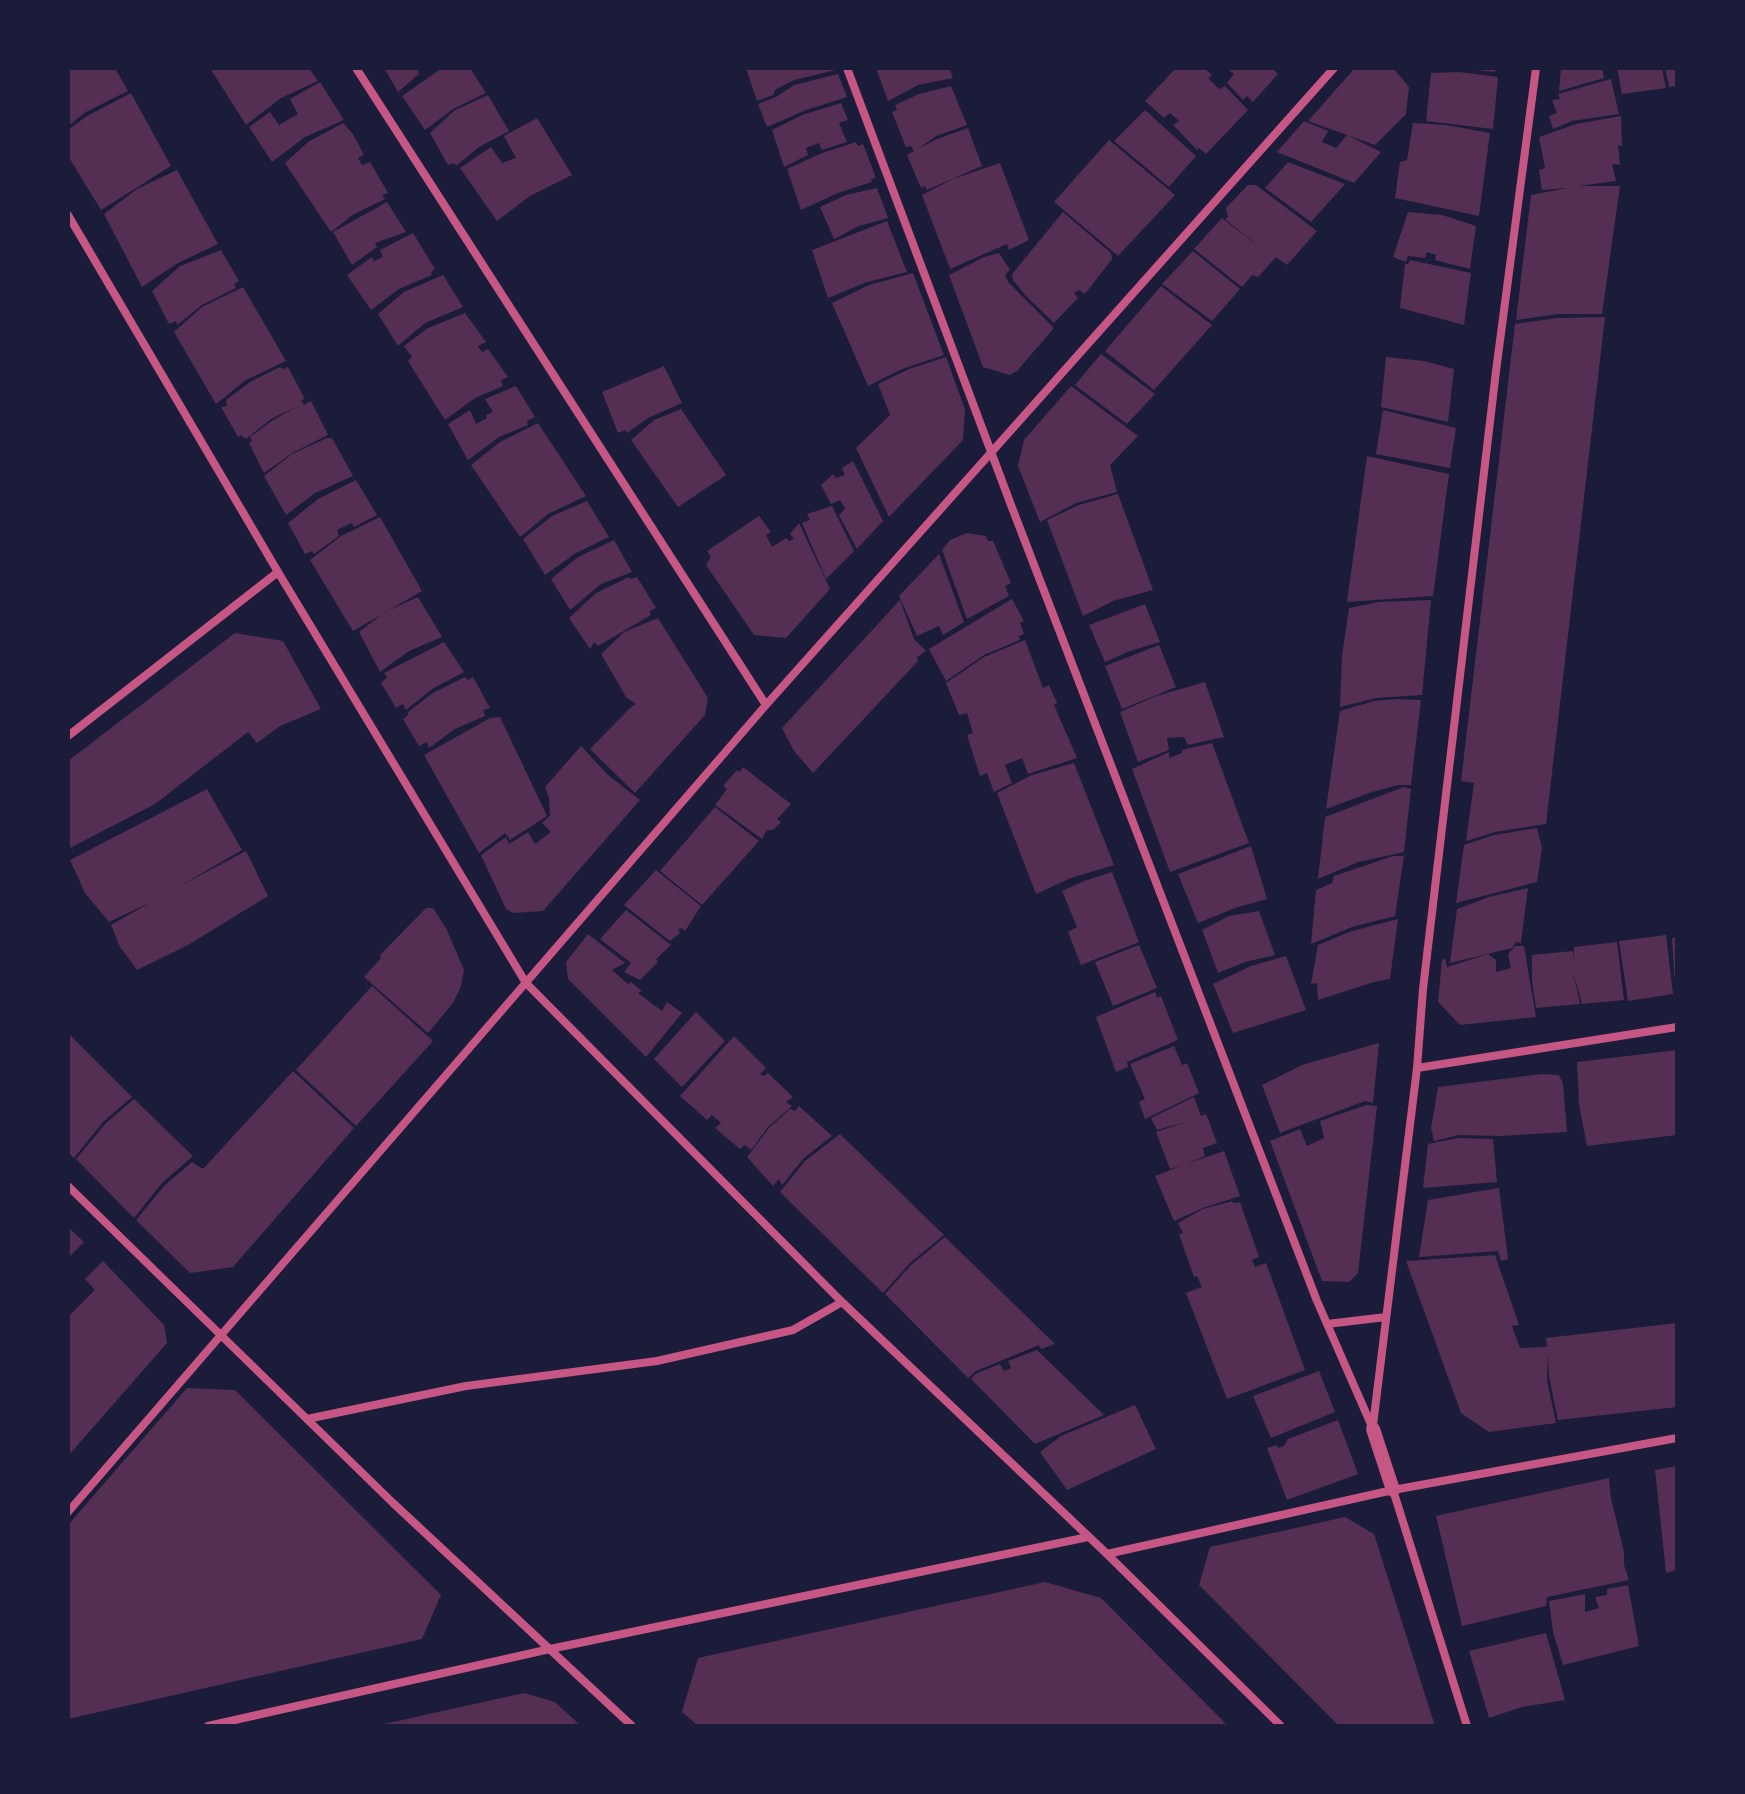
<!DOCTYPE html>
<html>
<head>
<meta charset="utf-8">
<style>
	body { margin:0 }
	#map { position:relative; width:1745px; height:1794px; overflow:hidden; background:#1b1b3a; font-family:"PT Sans",sans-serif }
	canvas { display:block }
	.frame { position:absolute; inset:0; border:70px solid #1b1b3a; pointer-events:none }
</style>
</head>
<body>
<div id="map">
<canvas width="1745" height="1794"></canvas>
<div class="frame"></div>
</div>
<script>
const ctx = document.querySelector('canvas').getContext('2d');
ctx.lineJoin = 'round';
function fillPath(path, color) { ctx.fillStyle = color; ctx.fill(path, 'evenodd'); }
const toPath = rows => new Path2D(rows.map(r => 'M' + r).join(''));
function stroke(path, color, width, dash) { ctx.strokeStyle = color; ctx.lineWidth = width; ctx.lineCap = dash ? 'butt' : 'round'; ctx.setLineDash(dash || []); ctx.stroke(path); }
fillPath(toPath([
	[68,68,115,68,128,91,86,112,68,126],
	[210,68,309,68,318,81,281,98,246,125],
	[384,68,417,68,419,74,398,92],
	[442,68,470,68,486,93,453,109,425,130,402,96],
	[746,68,840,68,840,69,794,80,775,90,773,95,757,101],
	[876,68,949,68,953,78,918,85,888,101],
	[1176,68,1204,68,1212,75,1208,78,1219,89,1225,86,1248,110,1206,154,1199,148,1197,150,1173,125,1179,121,1170,113,1164,118,1145,101],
	[1226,68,1272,68,1278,74,1253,102,1247,96,1243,100,1227,83,1234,74],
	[1355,68,1393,68,1409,87,1406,114,1375,145,1308,121],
	[1476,68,1496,68,1495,72,1476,70],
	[1561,68,1602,68,1604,78,1559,91],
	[1617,68,1662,68,1666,88,1622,94],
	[1665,68,1677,68,1677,86,1669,87],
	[1459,72,1498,77,1493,129,1426,121,1431,73],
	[838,74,847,97,806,110,767,127,758,104,776,97,794,85],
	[1611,79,1619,114,1572,121,1553,129,1549,116,1557,113,1552,100,1560,99,1558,94],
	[320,82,344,120,305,137,272,162,249,127,270,112,279,125,298,114,290,99],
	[951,86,967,125,936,136,918,149,937,139,968,128,982,166,927,190,925,186,921,188,907,155,914,151,911,146,906,147,892,112,897,110,895,105,919,94],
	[131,93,171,166,101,210,68,156,68,130,87,116],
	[488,95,509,131,479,147,456,166,454,163,448,165,430,133,455,110],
	[841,103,848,120,839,123,847,142,822,150,819,143,806,148,808,155,784,167,772,130,802,115],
	[1145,110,1196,156,1169,187,1114,141],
	[1621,116,1622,146,1618,145,1620,165,1612,164,1616,181,1579,186,1620,186,1602,314,1558,314,1516,320,1531,195,1567,188,1542,190,1539,170,1545,168,1539,137,1576,124],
	[537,118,572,175,530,196,497,221,460,168,491,147,502,163,516,158,504,136],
	[1304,121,1328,131,1322,142,1336,148,1347,135,1381,152,1354,183,1277,152],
	[343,123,353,134,364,155,358,158,362,165,370,162,388,193,382,195,385,199,354,214,331,232,285,163,308,142],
	[1413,123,1446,125,1490,133,1479,216,1395,198,1400,162,1407,160],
	[1109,140,1175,195,1118,256,1054,202],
	[856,142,858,146,863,144,876,178,871,179,872,182,838,193,801,210,787,169,822,153],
	[1288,162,1345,184,1311,222,1265,188],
	[1000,163,1029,240,1009,250,1007,244,950,269,922,195,953,179],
	[177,170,218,244,178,263,142,287,104,214,137,189],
	[1248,185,1256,185,1317,231,1287,265,1276,257,1258,277,1252,275,1242,287,1194,249,1222,218,1267,253,1225,219,1228,217,1226,208],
	[877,188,888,218,859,226,834,239,820,207,846,195],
	[387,202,406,232,375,243,377,247,352,265,333,232],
	[1063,212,1111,253,1112,259,1085,294,1079,290,1074,293,1078,298,1054,323,1025,295,1013,280,1012,274],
	[1408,212,1442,215,1476,226,1470,269,1435,260,1436,255,1427,252,1425,258,1408,256,1406,262,1393,257],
	[887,221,907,272,867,282,828,298,812,250],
	[413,233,435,269,431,272,432,275,399,289,371,310,347,275,372,257,374,261,383,257,380,250],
	[221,250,239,281,234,284,236,288,202,305,177,325,176,321,169,324,152,291,180,266],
	[1193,251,1240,289,1212,321,1162,284],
	[999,253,1010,270,1005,275,1008,282,1054,328,1017,371,1010,375,983,367,949,275,984,257],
	[1410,260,1471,273,1464,325,1400,308,1405,264,1408,264],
	[913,273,944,355,902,369,868,386,832,303,869,285],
	[443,275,463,307,425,323,398,346,378,314,404,292],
	[1161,286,1212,325,1154,390,1105,351],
	[243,287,286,361,246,380,216,404,174,332,202,307],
	[465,313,486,342,478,346,482,352,488,349,508,377,501,380,503,386,475,398,445,420,408,361,412,357,404,346,428,328],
	[1605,317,1546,824,1495,832,1466,841,1474,783,1461,781,1515,324,1557,318],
	[1101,354,1155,394,1127,424,1075,385],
	[946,357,965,409,963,440,889,517,856,448,890,415,878,384,909,369],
	[1386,357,1424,361,1454,369,1448,422,1381,407],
	[664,366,682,403,648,418,627,433,625,430,618,433,602,392],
	[280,367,283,369,288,367,305,399,301,400,304,405,311,401,328,435,294,452,264,473,249,443,252,441,250,437,273,420,300,405,271,419,246,439,241,435,238,437,221,407,227,406,226,400,250,382],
	[516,386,535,417,527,421,528,425,499,437,468,460,448,424,470,410,476,424,487,418,486,415,493,412,485,399],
	[1071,386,1138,436,1110,465,1117,492,1076,503,1040,522,1018,466,1024,440],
	[681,409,726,475,678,507,631,440,654,420],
	[1383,410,1456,428,1450,468,1376,454],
	[538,423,586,496,548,514,520,537,471,465,500,442],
	[327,438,332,438,353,476,315,493,286,515,264,476,292,454],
	[1367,456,1449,474,1433,596,1347,602],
	[853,461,883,521,857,549,839,515,845,509,840,500,831,504,821,485,833,474,835,478,845,475,842,468],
	[356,480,377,515,354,527,352,523,337,530,339,536,314,554,312,551,305,554,288,523,318,499],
	[1118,494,1153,590,1113,601,1083,616,1047,520,1079,505],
	[587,501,609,537,576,553,545,575,523,539,552,516],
	[832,506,854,551,826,579,802,523,810,520,807,514],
	[759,516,771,532,766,535,772,547,786,538,789,541,794,539,790,534,799,523,830,589,786,638,754,635,706,565,711,557,707,551],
	[380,517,422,591,353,631,310,560,341,536],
	[967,533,986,536,988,541,993,541,1011,583,1005,586,1009,596,967,619,942,550,950,540],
	[614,540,632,572,601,584,570,610,551,579,578,557],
	[939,554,964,622,943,635,939,626,917,636,899,596],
	[629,577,630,579,637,577,656,608,649,611,651,615,598,646,594,642,590,649,569,618,596,593],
	[418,597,442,637,409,651,380,672,359,632,385,612],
	[1012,599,1024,621,1020,623,1024,634,1019,636,1020,640,984,655,946,681,929,649],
	[900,600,914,639,926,651,917,657,918,661,813,773,794,751,782,728],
	[1431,600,1422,695,1376,698,1340,707,1342,656,1349,608,1379,602],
	[1145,604,1160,642,1130,651,1105,662,1089,625],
	[658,618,708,698,705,715,635,793,590,749,630,708,636,704,626,697,601,654,624,632],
	[235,633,283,641,321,709,280,726,257,743,248,732,155,804,68,849,68,761],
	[1025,640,1043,688,1049,685,1057,703,1054,705,1077,758,1028,774,1022,758,1005,765,1012,783,994,792,987,773,980,776,967,735,973,733,967,713,959,715,946,683,984,657],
	[444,642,464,672,432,689,406,710,403,704,396,708,381,683,387,677,384,673],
	[1159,645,1176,687,1122,709,1105,666],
	[465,677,468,680,473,677,490,708,483,710,485,716,455,729,429,748,427,742,419,746,403,719,408,715,408,712,433,693],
	[1205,682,1224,737,1188,745,1184,737,1167,738,1169,750,1138,762,1120,712,1156,696],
	[1396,699,1421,700,1411,785,1398,785,1369,793,1326,809,1340,711,1374,701],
	[500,717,547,816,510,840,505,833,479,853,424,755,490,718],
	[1212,743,1249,843,1170,872,1132,769,1169,752,1169,758,1182,753,1182,750],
	[581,746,608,775,640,800,543,911,513,913,506,909,481,855,506,837,509,844,528,832,535,844,551,832,542,823,550,816,549,798,545,787],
	[1074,763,1114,865,1071,878,1036,894,997,793,1032,775],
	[743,767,791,804,777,819,781,822,773,830,767,830,762,839,715,805,727,789,723,786,737,770,740,772],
	[1404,787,1411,789,1404,852,1358,862,1318,879,1325,817],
	[207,789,242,850,178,887,246,851,268,896,188,945,137,970,120,947,111,925,151,902,109,922,85,893,70,860],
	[715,807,759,841,702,905,660,871],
	[1537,828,1542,848,1537,882,1456,903,1464,845,1494,835],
	[1251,846,1267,899,1235,908,1198,923,1178,874],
	[1393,856,1404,856,1395,916,1352,927,1311,944,1316,890,1332,883,1334,876],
	[656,870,701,906,685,931,681,928,678,930,680,933,670,941,624,905],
	[1112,872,1139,942,1081,965,1068,932,1077,927,1062,891,1084,881],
	[1528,888,1521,943,1516,942,1512,948,1450,963,1457,909,1489,897],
	[426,908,433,908,446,928,464,970,461,986,453,1003,428,1033,364,977,381,958,380,955],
	[626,910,671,945,656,959,658,962,640,980,624,972,631,963,600,939],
	[1259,911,1275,955,1245,962,1218,973,1202,930,1229,916],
	[1398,919,1390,979,1374,982,1318,1000,1317,983,1311,984,1318,945,1352,931],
	[588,934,625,963,612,970,628,984,631,982,642,991,638,993,662,1011,667,1002,682,1013,646,1057,568,979,566,962],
	[1666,935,1673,994,1628,1001,1619,941],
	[1677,937,1677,982,1675,983,1672,938],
	[1617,942,1624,1000,1582,1004,1573,972,1580,1004,1536,1008,1532,981,1532,955,1573,951,1574,961,1574,947],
	[1139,945,1157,988,1113,1006,1095,962],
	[1515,946,1524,946,1536,1017,1460,1025,1438,1002,1442,960,1445,958,1447,967,1488,954,1496,960,1496,972,1511,968,1508,954],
	[1286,956,1306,1010,1233,1033,1213,984,1251,966],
	[372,986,433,1041,356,1126,296,1070],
	[1155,992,1157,998,1161,996,1178,1040,1127,1062,1128,1067,1116,1072,1096,1017],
	[696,1012,725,1041,682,1087,654,1059],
	[68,1033,132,1097,103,1122,74,1158,68,1152],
	[734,1036,766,1068,760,1074,764,1076,768,1073,793,1097,786,1102,792,1106,768,1127,751,1150,745,1145,740,1149,715,1128,721,1123,712,1115,707,1120,680,1096],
	[1379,1043,1373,1103,1365,1101,1280,1133,1262,1085,1302,1065],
	[1174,1046,1182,1065,1187,1063,1199,1093,1145,1119,1139,1102,1145,1099,1130,1064],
	[1677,1050,1677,1135,1587,1146,1579,1105,1577,1062],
	[293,1071,354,1128,233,1267,190,1273,136,1220,164,1186,192,1162,203,1169],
	[1542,1074,1559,1075,1563,1084,1567,1132,1500,1136,1459,1135,1434,1141,1431,1128,1438,1087],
	[1194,1097,1201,1116,1206,1114,1217,1143,1203,1148,1205,1156,1186,1164,1224,1151,1240,1196,1203,1208,1174,1221,1155,1176,1181,1166,1170,1169,1156,1132,1189,1121,1157,1130,1151,1118],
	[134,1099,193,1156,163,1182,134,1218,76,1159,106,1123],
	[1366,1105,1377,1106,1358,1273,1349,1282,1322,1281,1270,1141,1300,1129,1307,1146,1324,1138,1320,1121],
	[799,1106,832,1136,804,1158,782,1185,779,1179,773,1186,747,1157,769,1128,790,1109,795,1111],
	[840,1134,944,1235,910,1263,883,1293,780,1192,805,1161],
	[1458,1138,1493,1139,1497,1182,1423,1188,1428,1144],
	[1499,1188,1508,1259,1501,1261,1498,1251,1419,1257,1428,1200],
	[1232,1201,1233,1203,1240,1202,1259,1257,1252,1260,1255,1267,1266,1263,1305,1370,1227,1399,1186,1293,1202,1287,1197,1276,1194,1277,1179,1234,1183,1233,1178,1223,1203,1209],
	[68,1227,84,1242,68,1258],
	[945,1237,1055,1344,1041,1349,1039,1345,976,1371,968,1378,885,1294,911,1265],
	[1495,1255,1519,1325,1512,1326,1520,1348,1547,1347,1546,1338,1677,1323,1677,1407,1558,1420,1549,1377,1548,1354,1547,1380,1556,1423,1489,1432,1461,1413,1406,1261],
	[103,1261,164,1325,167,1343,68,1456,68,1317,95,1290,85,1279],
	[1037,1350,1104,1415,1035,1444,971,1379,975,1374,1000,1364,1004,1371,1011,1368,1008,1361],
	[1319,1371,1335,1412,1271,1438,1253,1396],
	[187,1388,235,1390,441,1595,422,1639,68,1719,68,1525],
	[1135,1405,1156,1449,1067,1490,1040,1452,1061,1436],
	[1338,1420,1358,1474,1287,1500,1267,1448,1277,1445,1278,1448,1284,1446,1288,1439],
	[1677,1466,1677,1570,1666,1573,1655,1470],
	[1609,1478,1611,1498,1624,1552,1624,1565,1629,1580,1547,1597,1546,1606,1462,1626,1436,1516],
	[1345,1517,1374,1534,1435,1726,1339,1726,1199,1585,1210,1547],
	[1045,1582,1101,1598,1228,1726,698,1726,682,1712,698,1658],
	[1628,1585,1639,1646,1563,1665,1553,1632,1549,1601,1585,1594,1585,1612,1599,1608,1595,1597,1607,1595,1607,1589],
	[1546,1633,1565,1700,1522,1707,1489,1718,1469,1651],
	[524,1693,555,1702,581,1726,375,1726]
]), '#542f53');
stroke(toPath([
	[356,68,766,705],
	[847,68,1011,505,1317,1301,1373,1429],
	[68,215,278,572,526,983,842,1302,1107,1554,1281,1726],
	[68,736,278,572],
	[1417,1068,1677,1027],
	[68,1186,393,1503,632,1726],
	[1327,1324,1386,1317],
	[307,1419,466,1386,657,1361,793,1330,842,1302],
	[1373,1425,1417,1068,1423,989,1496,371,1536,68],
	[1393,1490,1467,1726],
	[68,1512,766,705,1334,68],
	[1107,1554,1393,1490,1677,1438],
	[208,1726,550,1649,1088,1537]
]), '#c65784', 8);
stroke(toPath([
	[1373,1429,1393,1490]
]), '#c65784', 14);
</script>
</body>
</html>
